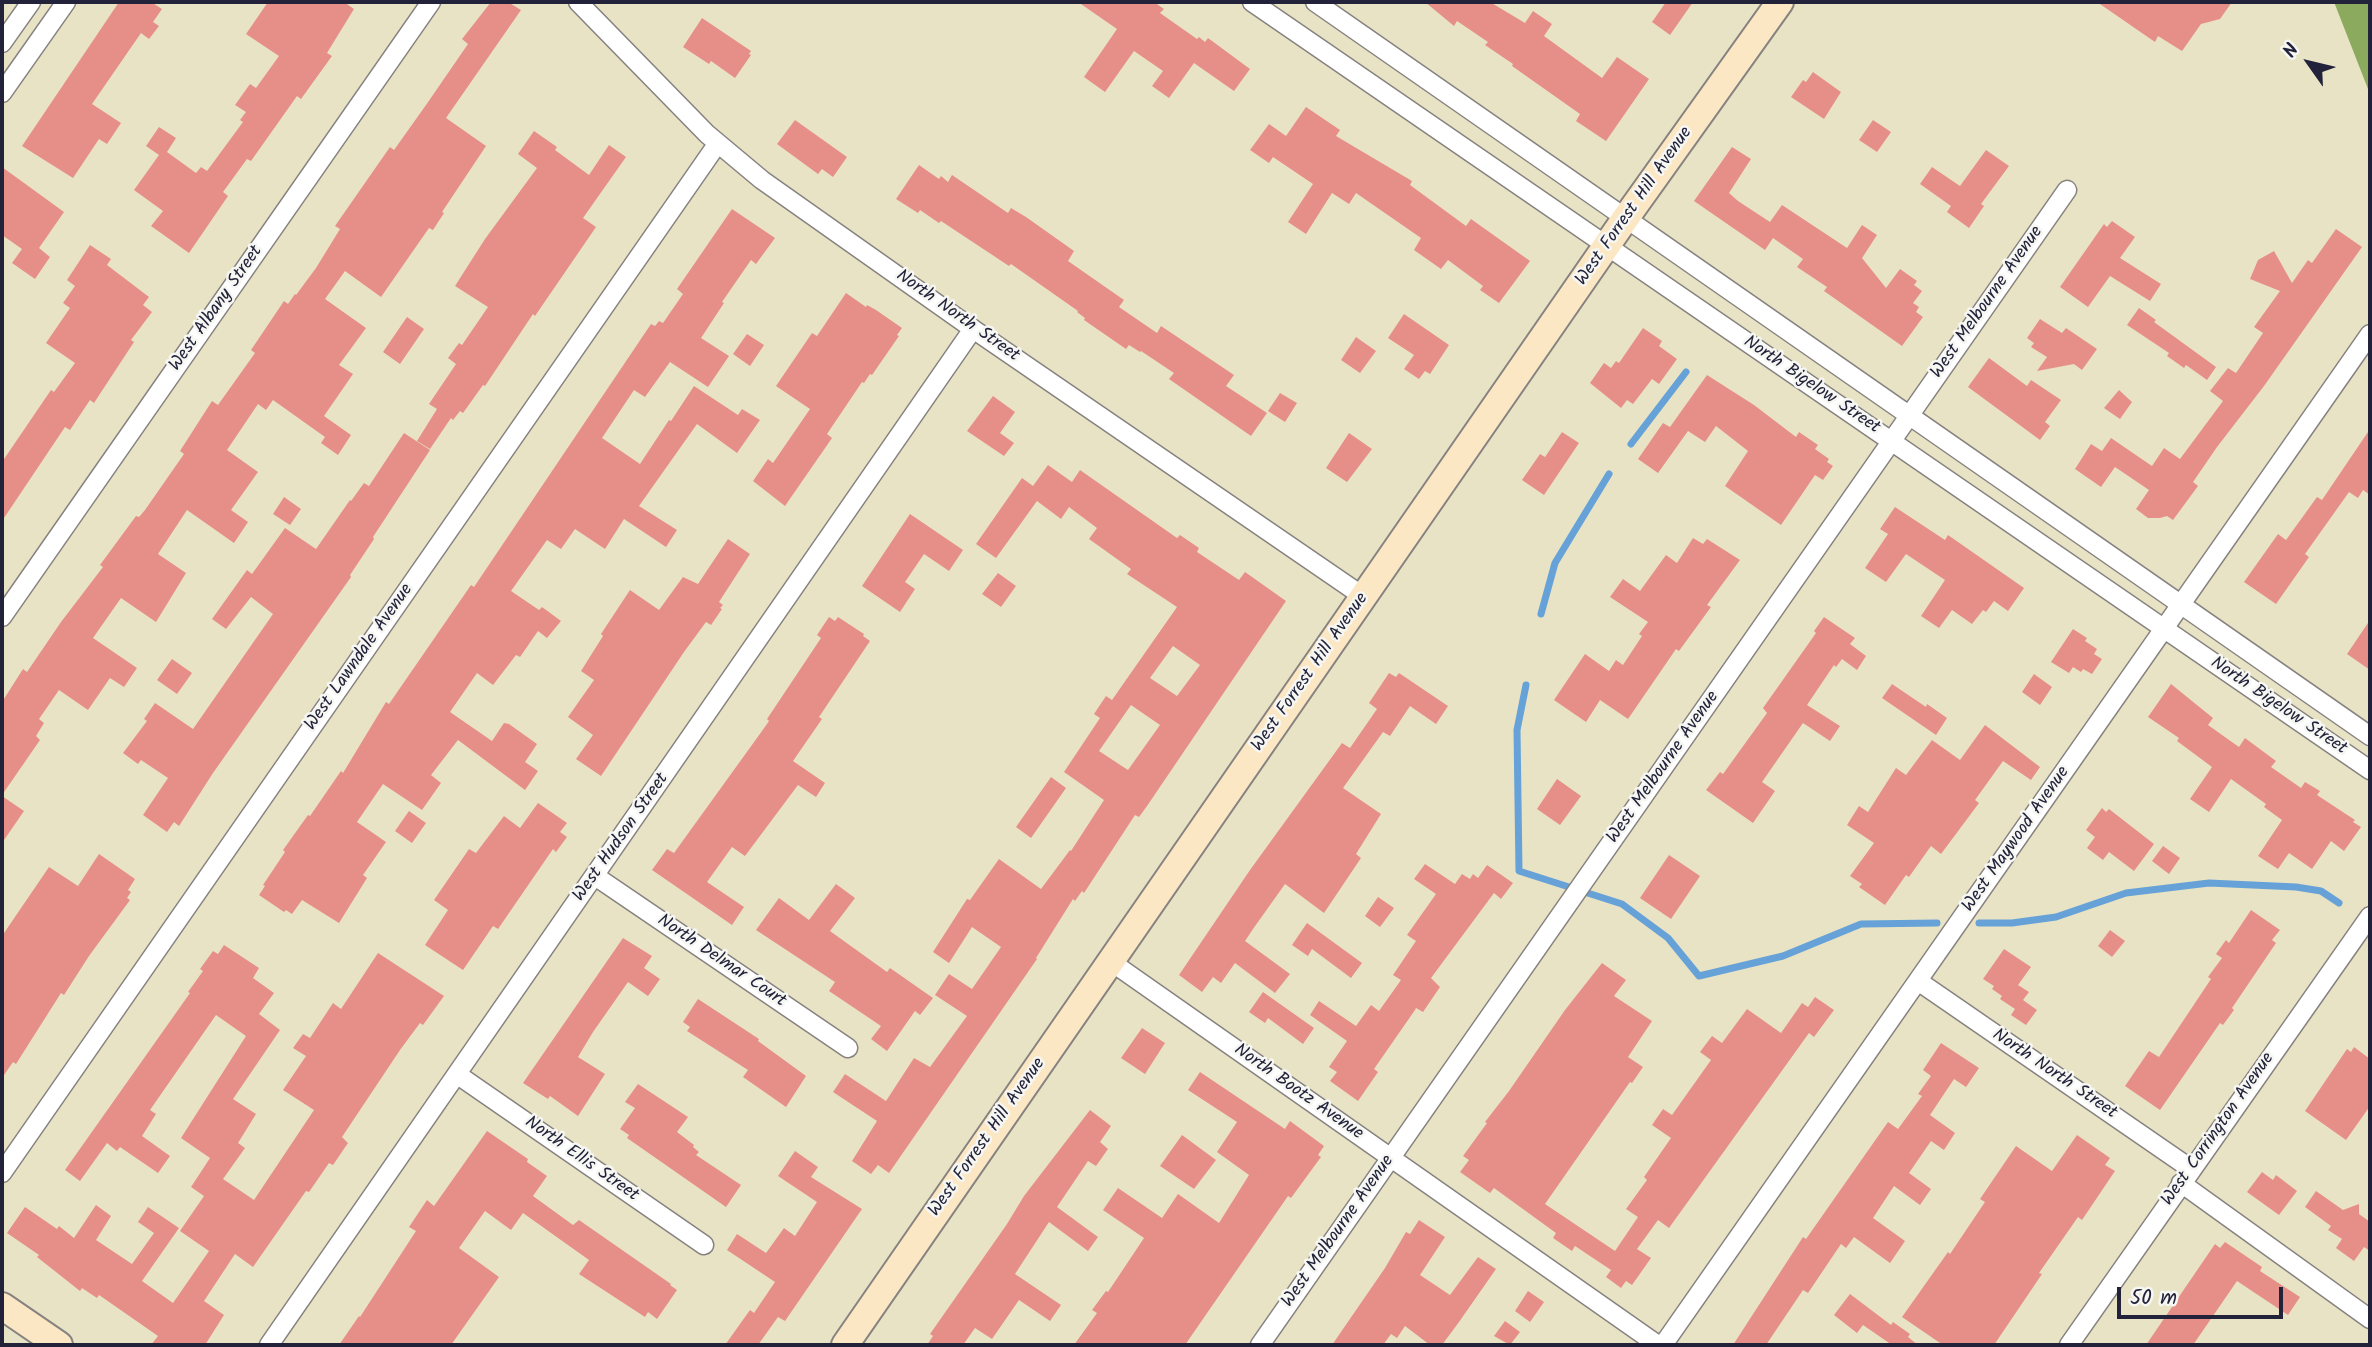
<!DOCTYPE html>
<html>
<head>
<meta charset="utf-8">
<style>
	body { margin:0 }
	#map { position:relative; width:2372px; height:1347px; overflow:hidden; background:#e9e3c5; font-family:Kalam,sans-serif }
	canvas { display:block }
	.frame { position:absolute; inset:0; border:4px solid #22223b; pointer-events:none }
	.north { position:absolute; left:2274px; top:28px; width:70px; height:70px; -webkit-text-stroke:5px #f6f6f2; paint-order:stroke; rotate:304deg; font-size:19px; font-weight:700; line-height:28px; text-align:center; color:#22223b }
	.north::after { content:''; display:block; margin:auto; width:24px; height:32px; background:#22223b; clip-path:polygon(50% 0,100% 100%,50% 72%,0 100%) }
	.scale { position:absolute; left:2117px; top:1287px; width:166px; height:32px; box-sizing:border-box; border:4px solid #22223b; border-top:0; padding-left:9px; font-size:21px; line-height:24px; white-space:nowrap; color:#22223b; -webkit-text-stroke:5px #f6f6f2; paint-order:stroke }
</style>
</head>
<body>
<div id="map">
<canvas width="2372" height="1347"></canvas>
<div class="frame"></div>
<div class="north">N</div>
<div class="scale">50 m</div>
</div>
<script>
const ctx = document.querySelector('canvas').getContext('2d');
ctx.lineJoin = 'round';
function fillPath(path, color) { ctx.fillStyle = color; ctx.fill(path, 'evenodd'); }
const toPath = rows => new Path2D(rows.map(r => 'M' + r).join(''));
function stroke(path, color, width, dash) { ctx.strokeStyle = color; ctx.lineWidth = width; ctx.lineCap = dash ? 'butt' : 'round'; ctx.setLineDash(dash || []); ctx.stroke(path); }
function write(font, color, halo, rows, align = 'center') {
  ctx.font = font + ' Kalam,sans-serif'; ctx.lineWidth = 5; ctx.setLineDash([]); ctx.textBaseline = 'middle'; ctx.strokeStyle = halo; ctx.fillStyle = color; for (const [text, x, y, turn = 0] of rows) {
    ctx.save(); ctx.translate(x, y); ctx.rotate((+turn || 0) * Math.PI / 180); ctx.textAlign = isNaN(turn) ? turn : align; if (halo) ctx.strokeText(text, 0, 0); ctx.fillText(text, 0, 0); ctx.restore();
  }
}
fillPath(toPath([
	[2334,2,2370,2,2370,94]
]), '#8caa5e');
stroke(toPath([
	[1631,444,1686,372],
	[1541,614,1555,563,1609,474],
	[1526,685,1517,730,1519,871,1622,904,1668,938,1699,976,1783,956,1861,924,1937,923],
	[1979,923,2012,923,2056,917,2126,893,2209,883,2296,887,2321,891,2339,903]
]), '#66a2d7', 7);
fillPath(toPath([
	[119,2,151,2,162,9,153,22,159,26,149,39,141,33,92,104,121,123,107,144,99,139,73,178,22,146],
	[268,2,344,2,354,9,327,53,332,56,301,99,297,96,251,161,247,159,223,192,228,196,189,253,151,226,163,211,134,190,159,155,146,146,159,127,176,138,167,152,196,173,201,167,207,171,243,122,240,120,246,112,235,105,250,84,256,88,279,56,246,34],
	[491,2,508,2,521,10,446,118,486,146,442,212,444,213,433,230,429,228,381,297,345,271,325,299,366,328,339,365,353,374,324,416,351,435,338,455,321,443,325,437,273,400,266,410,258,404,227,450,258,472,231,510,248,522,234,543,187,510,158,554,186,573,156,622,121,598,93,638,137,668,124,687,110,678,88,710,59,690,39,719,44,723,36,736,40,740,2,795,2,702,23,669,27,672,61,622,103,567,100,565,136,516,139,517,145,510,184,454,180,451,212,401,218,405,255,353,251,350,284,301,288,304,295,294,296,295,316,268,340,229,335,226,390,147,394,150,426,105,468,44,462,39],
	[1078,2,1154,2,1164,9,1160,13,1197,39,1199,37,1205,42,1208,38,1250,69,1234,91,1194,63,1169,98,1152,86,1163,71,1134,51,1105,92,1084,77,1117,29],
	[1425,2,1490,2,1525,23,1533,11,1552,24,1544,36,1602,78,1617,57,1649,79,1606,141,1576,121,1580,114,1512,66,1513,64,1485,45,1488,42,1457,21,1454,26],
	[1666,2,1693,2,1670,35,1652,22],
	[2097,2,2232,2,2220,19,2201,24,2182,51,2158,36,2155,42],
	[702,18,751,51,749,54,751,55,735,78,711,61,709,64,683,47],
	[1813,72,1841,92,1824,119,1791,97,1803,80,1806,82],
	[1306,107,1340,130,1336,136,1412,181,1410,185,1466,226,1471,219,1530,261,1499,303,1480,290,1483,286,1448,260,1441,269,1414,250,1421,238,1356,193,1349,204,1332,193,1306,234,1288,222,1313,184,1273,157,1269,163,1250,150,1269,124,1286,136],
	[795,120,847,157,833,177,822,169,818,174,777,144],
	[1873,120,1891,132,1877,152,1859,140],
	[534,131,557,147,555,150,589,175,609,145,626,157,583,218,596,227,535,316,533,314,485,386,483,385,463,413,460,411,453,420,451,418,430,449,417,441,437,409,429,404,456,364,448,358,459,343,462,345,488,307,455,286,485,239,537,168,518,154],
	[1732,147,1751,159,1729,193,1738,201,1770,222,1782,205,1847,248,1862,225,1877,235,1862,258,1886,288,1900,269,1917,281,1914,285,1922,291,1913,303,1919,307,1916,312,1923,317,1902,346,1824,291,1827,287,1797,267,1803,259,1773,238,1765,250,1694,201],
	[1986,150,2009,166,1981,204,1984,206,1969,228,1947,212,1951,206,1920,184,1932,167,1960,186],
	[919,165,939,179,941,176,948,182,952,175,1008,213,1011,208,1026,217,1074,251,1068,261,1124,300,1119,307,1157,333,1161,326,1234,375,1226,386,1267,413,1251,436,1169,379,1174,373,1141,351,1140,352,1129,345,1126,349,1084,320,1085,318,1077,312,1078,311,1011,264,1009,266,941,221,939,223,920,210,918,213,896,199],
	[2,167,64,212,39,248,50,257,35,279,12,263,22,249,2,235],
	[732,209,775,238,756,264,751,260,722,302,724,303,701,338,729,356,708,387,670,362,645,397,634,390,602,438,640,464,669,420,671,421,694,386,738,415,742,409,760,420,737,453,697,424,639,506,677,530,666,547,624,519,605,549,575,529,561,549,547,540,511,591,539,610,542,607,561,621,547,638,538,631,520,657,516,655,493,685,477,673,450,712,492,741,504,723,509,724,537,744,525,762,538,771,525,790,458,740,431,775,441,783,422,810,383,784,357,822,386,842,363,875,367,878,339,923,302,900,292,914,286,910,284,912,259,895,265,886,263,885,285,852,283,850,308,815,310,816,341,771,343,773,386,702,389,704,471,585,474,587,651,324,655,326,659,321,663,323,683,294,677,289],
	[2112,221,2135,237,2120,258,2161,284,2150,301,2110,276,2088,307,2060,287,2104,224,2107,227],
	[2336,229,2362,247,2264,386,2217,447,2193,482,2198,486,2173,520,2167,516,2160,518,2148,518,2136,509,2149,490,2115,467,2101,487,2075,469,2091,444,2102,451,2111,438,2152,466,2164,448,2180,459,2223,401,2210,391,2228,368,2236,373,2263,333,2254,327,2280,291,2250,279,2258,260,2274,251,2292,283,2308,260,2312,263],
	[90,245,111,259,107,265,149,297,143,305,152,312,131,340,134,342,94,403,90,400,70,430,65,427,2,521,2,462,51,390,54,392,75,363,46,343,70,308,63,303,75,286,67,280],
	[846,293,866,307,867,305,876,310,902,328,897,335,899,336,872,375,870,374,864,383,862,382,827,434,832,438,785,506,753,481,768,459,773,463,810,409,776,386,812,333,817,336],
	[2139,308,2156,320,2154,322,2216,367,2207,380,2186,365,2184,368,2167,356,2169,353,2127,325],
	[1404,314,1449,345,1430,374,1425,371,1419,379,1404,369,1414,355,1388,338],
	[407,317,424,329,400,364,383,352],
	[2040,319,2062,333,2066,328,2097,349,2082,370,2074,364,2037,371,2047,357,2031,347,2034,343,2027,338],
	[1643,328,1662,341,1659,346,1677,359,1659,384,1652,379,1633,404,1627,400,1621,408,1590,383,1604,363,1611,368,1616,361,1619,363],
	[747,334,764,345,750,366,733,354],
	[1356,337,1376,351,1360,373,1341,360],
	[1989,358,2027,386,2031,380,2061,400,2045,422,2050,426,2040,440,1968,387],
	[1707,375,1754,405,1796,437,1799,432,1818,445,1815,449,1829,459,1827,462,1833,466,1823,480,1815,475,1781,525,1725,486,1748,451,1716,426,1705,442,1688,431,1658,473,1638,459,1663,423,1670,427],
	[2119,390,2132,402,2120,419,2104,408],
	[1280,393,1297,403,1285,422,1268,411],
	[993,396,1015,412,1000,433,1014,443,1004,456,967,431],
	[2370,429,2370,495,2363,490,2358,498,2349,492,2305,554,2309,557,2276,604,2244,582,2278,534,2286,540,2317,497,2322,500],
	[1562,432,1579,443,1544,495,1522,480,1540,454,1545,457],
	[404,433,430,450,373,537,374,539,350,575,351,577,213,773,179,826,174,822,167,832,143,815,168,778,141,760,138,764,123,753,147,721,144,719,155,703,193,729,273,614,251,597,226,629,212,619,247,570,252,574,285,528,316,549,350,500,351,501,364,483,369,486],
	[1349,433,1372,449,1347,482,1326,468],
	[1048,465,1072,482,1080,470,1177,538,1180,535,1199,548,1197,552,1239,580,1245,572,1286,601,1147,806,1139,817,1135,815,1084,893,1082,891,1075,901,1073,899,1036,958,1037,959,889,1173,878,1165,871,1174,852,1161,877,1121,833,1092,845,1074,886,1101,914,1058,930,1067,967,1016,935,995,949,974,972,989,1001,947,972,927,949,963,933,952,967,899,970,900,999,859,1041,889,1070,850,1071,851,1104,800,1064,772,1100,718,1094,714,1106,696,1112,700,1177,607,1127,574,1131,569,1089,539,1097,528,1069,507,1061,519,1037,501,996,558,976,544,1022,478,1033,486],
	[1173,646,1200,665,1177,696,1150,678],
	[1131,705,1160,725,1128,770,1099,751],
	[284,497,301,509,290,525,273,514],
	[1895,507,1945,540,1948,535,2024,588,2008,611,1994,601,1986,612,1983,610,1972,624,1952,610,1939,628,1921,616,1945,580,1906,554,1886,582,1865,568,1888,534,1880,529],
	[910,514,963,550,949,571,924,554,905,582,915,589,900,612,862,586],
	[1693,538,1703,544,1707,539,1740,560,1707,605,1711,607,1679,651,1676,649,1628,719,1600,700,1586,722,1554,700,1585,654,1609,671,1616,660,1623,665,1642,636,1639,634,1648,622,1610,597,1623,579,1640,591,1666,555,1677,563],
	[728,539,750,554,719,602,723,605,720,608,722,609,711,625,706,622,684,652,601,776,576,759,593,735,568,717,594,680,581,671,603,636,601,634,630,590,659,610,683,577,698,584],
	[998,573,1016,586,1001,607,982,594],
	[829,617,835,621,838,617,864,634,863,636,870,641,819,717,822,719,793,761,825,783,816,797,798,785,745,856,732,847,707,882,744,907,732,925,652,870,667,849,674,853,762,731,769,721,767,719,821,638,817,635],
	[1824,617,1855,638,1850,644,1866,656,1857,670,1842,659,1836,667,1834,665,1807,705,1840,726,1830,741,1803,723,1762,782,1775,791,1753,823,1706,790,1720,772,1723,774,1767,713,1763,708,1816,633,1814,631],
	[2370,620,2370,670,2347,654],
	[2073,629,2087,638,2085,641,2097,649,2094,654,2102,659,2092,674,2083,669,2081,672,2073,667,2069,673,2051,662],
	[172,659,192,673,177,694,157,680],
	[1389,673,1396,677,1399,673,1448,706,1436,724,1410,706,1390,736,1383,732,1343,788,1381,814,1356,854,1361,858,1324,913,1285,884,1253,929,1245,941,1290,974,1275,993,1235,963,1221,983,1213,977,1202,992,1179,975,1250,870,1342,743,1350,748,1377,709,1369,703],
	[2034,674,2052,687,2040,705,2022,692],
	[1892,684,1926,707,1927,704,1947,718,1936,735,1882,698],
	[2171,684,2213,718,2208,725,2239,747,2245,738,2276,761,2271,767,2301,788,2305,782,2320,791,2317,795,2355,820,2353,822,2361,827,2344,851,2331,841,2312,869,2289,853,2278,869,2258,856,2282,820,2264,807,2266,804,2231,779,2209,812,2190,799,2212,767,2177,741,2179,738,2148,717],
	[1985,725,2040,767,2031,780,2003,761,1975,800,1979,803,1941,854,1931,846,1909,877,1906,875,1885,905,1859,887,1862,884,1850,876,1874,843,1847,825,1859,806,1868,812,1896,768,1906,775,1932,740,1960,760],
	[1051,777,1066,788,1031,838,1016,827],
	[1557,779,1581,796,1560,825,1537,809],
	[2,796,24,811,2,843],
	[538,803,567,823,560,832,567,837,556,852,553,849,498,929,493,926,463,970,425,945,448,910,434,900,469,849,476,853,504,816,520,828],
	[2102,808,2106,812,2109,809,2154,844,2134,871,2109,852,2103,860,2087,848,2095,837,2086,830],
	[409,811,426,823,412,843,395,831],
	[2163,846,2180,858,2169,874,2152,861],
	[99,854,135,879,128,890,131,892,127,898,130,900,89,956,64,995,61,993,16,1064,13,1062,2,1078,2,936,49,867,78,886],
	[1669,855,1700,876,1671,919,1640,898],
	[1425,864,1455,884,1462,874,1470,879,1473,874,1478,878,1487,865,1513,883,1501,899,1494,893,1431,978,1440,987,1423,1012,1416,1008,1415,1010,1374,1069,1378,1072,1358,1101,1330,1081,1337,1072,1329,1067,1347,1041,1310,1015,1319,1001,1356,1026,1371,1005,1379,1011,1401,980,1393,975,1416,941,1407,935,1436,894,1414,879],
	[836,884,855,898,830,931,887,972,890,968,933,998,920,1015,915,1011,887,1051,871,1039,881,1026,829,991,835,982,756,930,779,898,809,920],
	[1378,897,1394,908,1380,927,1365,916],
	[2251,910,2280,930,2272,940,2276,943,2232,1008,2234,1010,2223,1025,2220,1023,2160,1110,2125,1086,2149,1051,2159,1057,2211,979,2208,977,2222,958,2216,954,2226,940,2229,943],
	[1307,923,1362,963,1351,978,1312,949,1308,956,1292,945],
	[2110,930,2125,941,2112,957,2098,946],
	[623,938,652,956,644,968,660,979,648,996,628,982,593,1032,578,1057,605,1074,578,1116,550,1096,548,1099,523,1083],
	[224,945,259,968,253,978,274,993,259,1014,280,1030,233,1099,256,1114,238,1143,245,1148,223,1179,254,1200,314,1110,283,1090,306,1056,293,1048,303,1034,310,1038,333,1003,341,1009,378,953,444,996,423,1025,420,1023,400,1050,342,1137,348,1143,333,1165,329,1163,309,1192,306,1191,253,1267,235,1254,204,1301,224,1315,205,1345,151,1345,158,1336,99,1295,97,1298,82,1288,80,1291,37,1257,39,1255,7,1233,25,1207,57,1229,59,1226,74,1238,96,1205,111,1216,96,1240,132,1264,154,1233,138,1222,148,1207,179,1228,142,1281,173,1303,209,1251,180,1231,204,1196,191,1187,210,1158,181,1138,246,1036,216,1015,150,1110,156,1114,142,1136,170,1156,158,1173,120,1147,117,1151,107,1143,80,1181,65,1170,190,993,188,992,203,971,200,969,213,951,218,954],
	[2004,949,2031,967,2018,985,2029,992,2023,1000,2037,1010,2026,1025,2011,1015,2015,1009,2000,999,2002,996,1992,989,1994,986,1983,979],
	[1602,963,1626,980,1614,996,1652,1021,1628,1057,1643,1067,1632,1083,1630,1082,1545,1204,1615,1251,1638,1217,1626,1209,1647,1180,1644,1177,1671,1138,1652,1125,1663,1109,1672,1115,1711,1060,1700,1052,1712,1036,1722,1043,1747,1009,1781,1033,1802,1003,1808,1007,1815,997,1834,1010,1814,1037,1809,1033,1669,1228,1658,1220,1637,1249,1651,1258,1632,1285,1626,1281,1621,1288,1606,1277,1611,1270,1575,1246,1572,1251,1553,1238,1556,1233,1494,1188,1490,1193,1460,1172,1469,1160,1463,1156,1487,1123,1485,1122,1509,1091,1565,1010],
	[1263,992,1314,1028,1303,1044,1268,1018,1265,1023,1249,1012],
	[698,999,759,1039,758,1041,806,1076,786,1107,743,1077,748,1070,687,1031,690,1027,683,1022],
	[1142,1028,1165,1043,1145,1074,1121,1058],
	[1941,1043,1979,1068,1966,1087,1954,1079,1930,1115,1955,1133,1944,1150,1931,1141,1909,1173,1931,1189,1920,1205,1894,1186,1873,1218,1905,1241,1890,1263,1854,1237,1846,1248,1841,1244,1808,1293,1803,1290,1766,1345,1733,1345,1803,1237,1806,1239,1888,1122,1898,1129,1922,1096,1918,1094,1931,1076,1923,1070],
	[2354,1047,2370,1059,2370,1106,2346,1140,2305,1111,2347,1049,2351,1052],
	[1200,1072,1285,1129,1290,1121,1324,1146,1318,1155,1321,1157,1291,1198,1288,1196,1185,1345,1074,1345,1097,1313,1092,1310,1106,1291,1108,1292,1144,1238,1103,1210,1118,1188,1162,1218,1178,1194,1219,1223,1249,1175,1217,1152,1237,1122,1188,1090],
	[638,1084,688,1117,677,1132,694,1145,693,1147,699,1152,696,1155,741,1185,726,1207,627,1138,629,1135,620,1129,635,1108,625,1102],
	[1090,1110,1111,1126,1100,1142,1108,1149,1096,1166,1088,1161,1057,1207,1098,1237,1088,1251,1049,1222,1015,1274,1061,1305,1050,1321,1019,1300,992,1339,975,1328,963,1345,927,1345,933,1336,930,1334,1007,1224,1024,1196],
	[487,1131,528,1159,527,1162,547,1176,533,1196,573,1225,579,1220,671,1284,670,1285,677,1290,657,1319,648,1312,645,1317,579,1274,589,1260,523,1213,511,1230,485,1211,459,1248,499,1277,451,1345,339,1345,359,1316,360,1317,416,1231,409,1227,427,1200,434,1206],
	[1182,1135,1216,1160,1194,1189,1160,1166],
	[2077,1135,2110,1158,2105,1165,2115,1171,2082,1220,2078,1217,2039,1273,2042,1274,1994,1345,1943,1345,1902,1317,1948,1252,1950,1254,1985,1202,1980,1199,2016,1146,2052,1171],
	[795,1151,818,1167,811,1177,862,1209,785,1321,778,1317,758,1345,725,1345,750,1310,754,1313,775,1282,727,1250,737,1234,766,1253,784,1228,795,1236,817,1202,778,1176],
	[2262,1172,2273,1180,2276,1175,2297,1191,2279,1215,2247,1192],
	[2316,1191,2343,1210,2359,1204,2359,1214,2370,1222,2370,1251,2364,1247,2354,1261,2336,1248,2342,1239,2328,1230,2331,1226,2305,1207],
	[1419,1220,1445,1237,1420,1275,1450,1295,1478,1257,1496,1269,1459,1322,1442,1345,1430,1345,1405,1326,1397,1338,1391,1334,1383,1345,1332,1345,1385,1268,1406,1232,1410,1234],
	[2225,1242,2262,1267,2260,1271,2300,1297,2288,1315,2237,1281,2193,1345,2146,1345,2215,1244,2220,1248],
	[1528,1291,1544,1302,1530,1322,1515,1311],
	[1850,1294,1891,1325,1893,1322,1910,1334,1908,1337,1918,1345,1892,1345,1863,1325,1857,1333,1834,1315],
	[1505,1321,1520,1332,1510,1345,1494,1336]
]), '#e68f88');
const street = toPath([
	[578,2,707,134,762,180,973,329,1364,597],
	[1252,2,2370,770],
	[1315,2,2370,736],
	[2,43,31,2],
	[2,93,66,2],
	[2,617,431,2],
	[595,876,848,1048],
	[1110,961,1658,1345],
	[1918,981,2191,1169],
	[458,1075,704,1245],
	[2,1173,718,143],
	[2181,1183,2370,1319],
	[269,1345,973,329],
	[1260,1345,2067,190],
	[1663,1345,2370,334],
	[2069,1345,2370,916]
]);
const secondary = toPath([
	[2,1306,59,1345],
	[845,1345,1625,219,1780,2]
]);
stroke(street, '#868280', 21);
stroke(secondary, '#868280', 30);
stroke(street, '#fff', 18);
stroke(secondary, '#fbe7c3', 26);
write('18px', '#22223b', '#f6f6f2', [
	["West Forrest Hill Avenue",1635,207,-55],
	["West Melbourne Avenue",1988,303,-55],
	["West Albany Street",217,309,-55],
	["North North Street",957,317,35],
	["North Bigelow Street",1811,386,34],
	["West Lawndale Avenue",360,658,-55],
	["West Forrest Hill Avenue",1311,673,-55],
	["North Bigelow Street",2278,707,34],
	["West Melbourne Avenue",1664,768,-55],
	["West Hudson Street",622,838,-55],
	["West Maywood Avenue",2017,840,-55],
	["North Delmar Court",721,962,34],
	["North North Street",2054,1075,34],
	["North Bootz Avenue",1298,1093,35],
	["West Corrington Avenue",2219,1130,-55],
	["West Forrest Hill Avenue",988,1138,-55],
	["North Ellis Street",581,1160,35],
	["West Melbourne Avenue",1339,1232,-55]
]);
</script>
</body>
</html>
